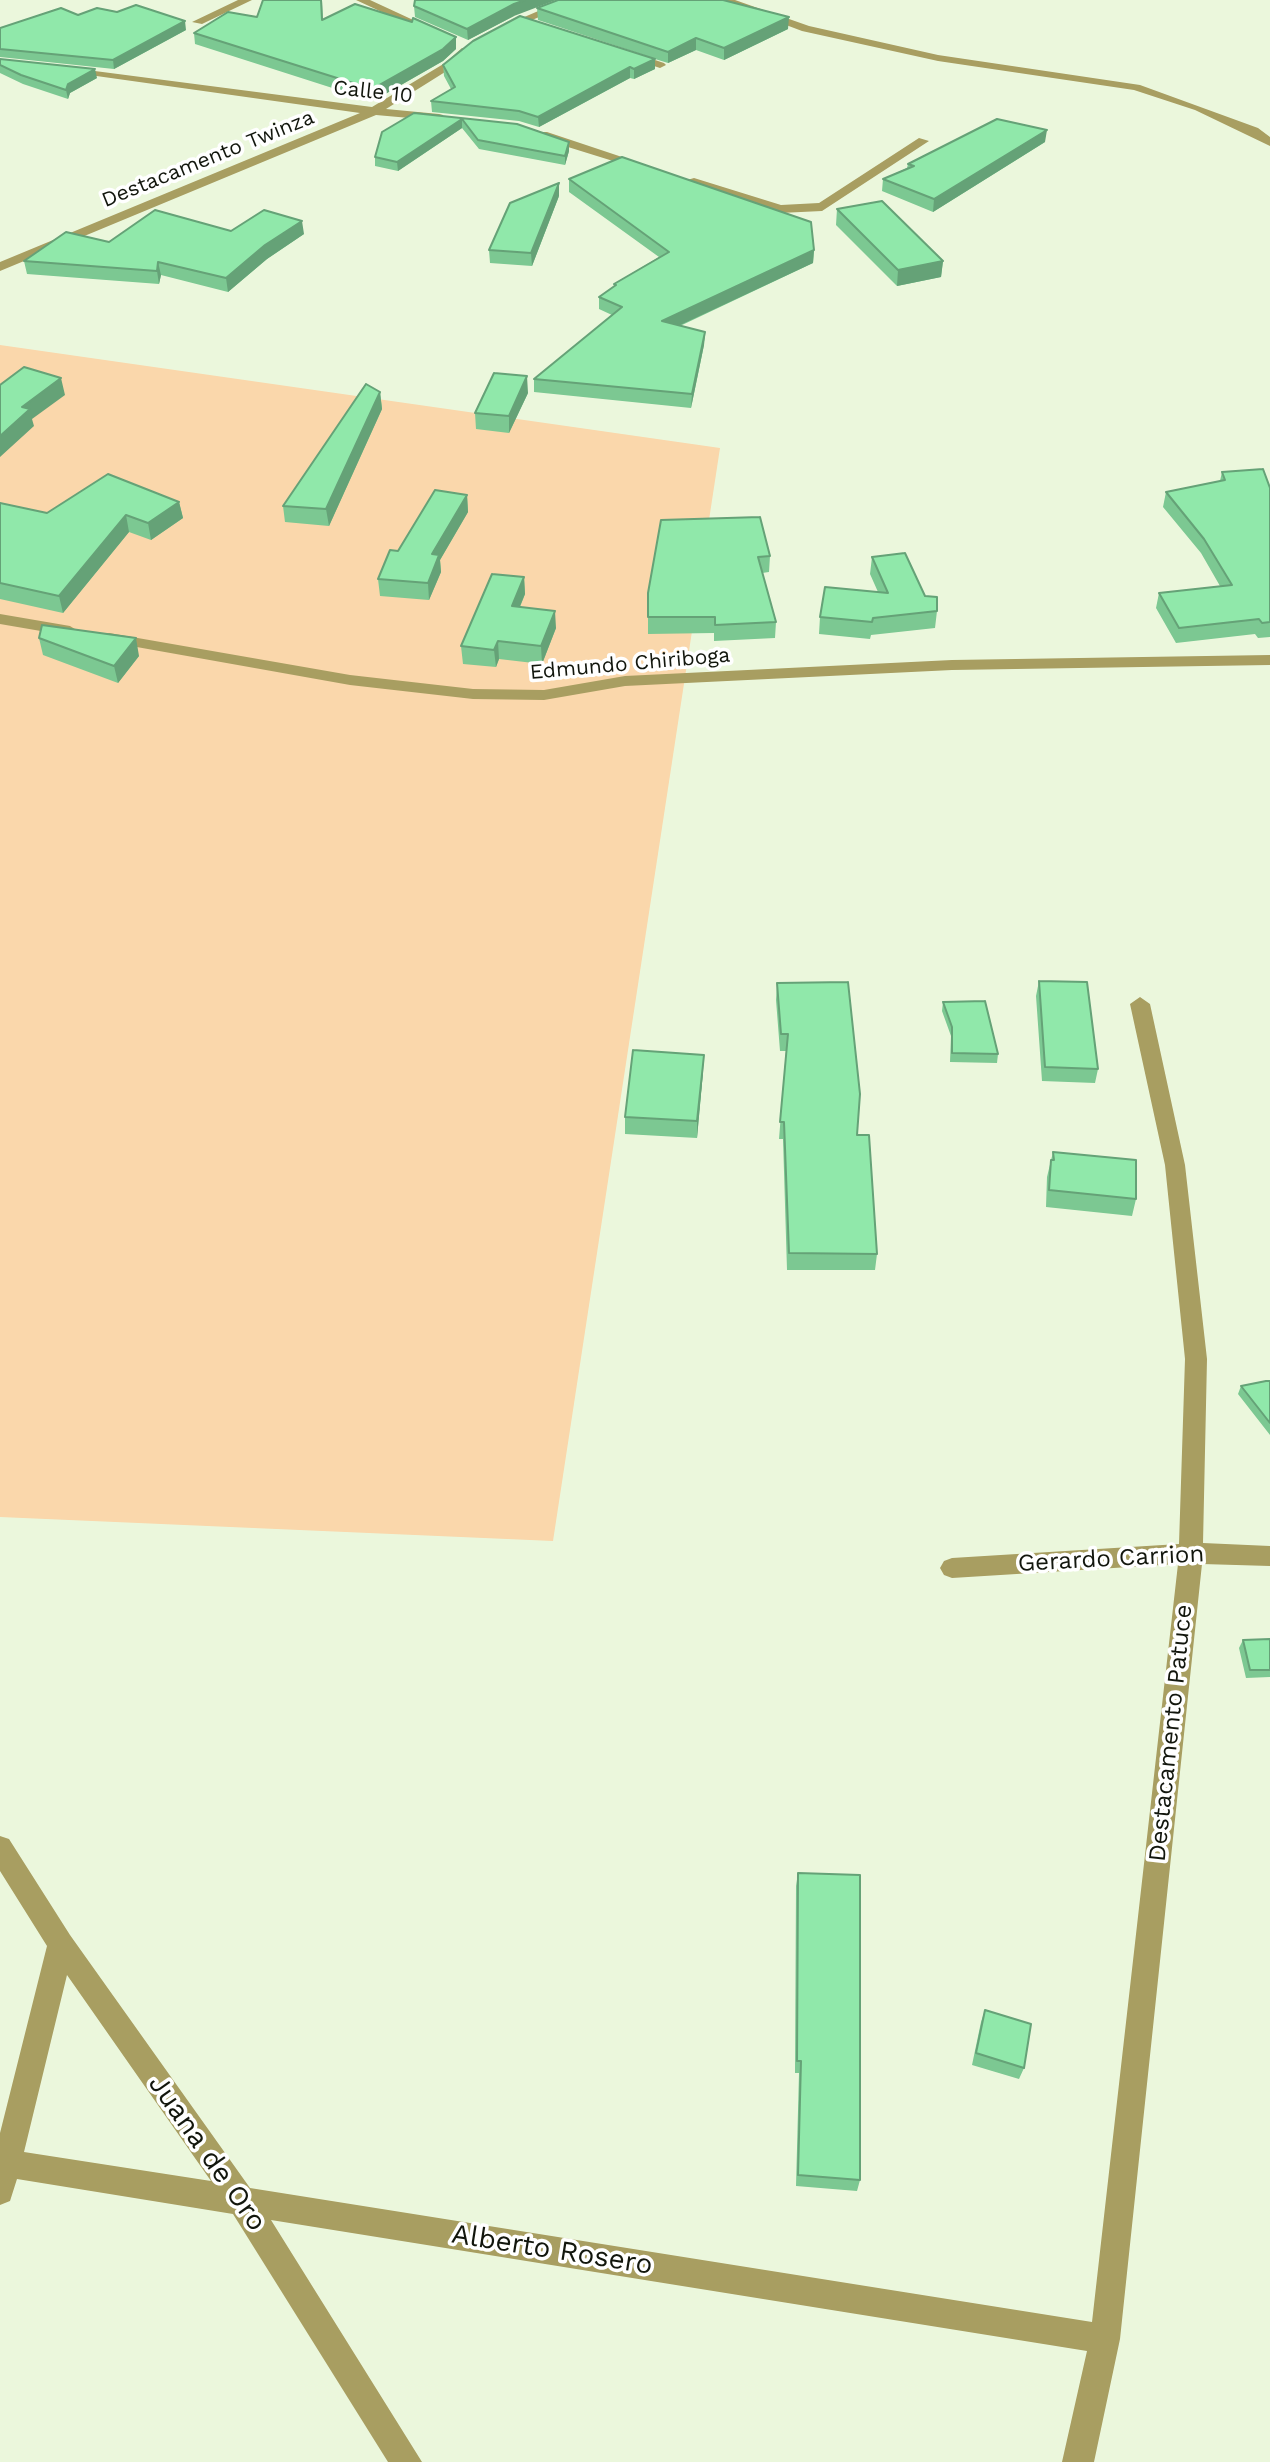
<!DOCTYPE html>
<html>
<head>
<meta charset="utf-8">
<style>
	body { margin:0 }
	canvas { display:block; background:#ebf7dc }
</style>
</head>
<body>
<canvas width="1270" height="2462"></canvas>
<script>
const ctx = document.querySelector('canvas').getContext('2d');
ctx.lineJoin = 'round';
function fillPath(path, color) { ctx.fillStyle = color; ctx.fill(path, 'evenodd'); }
const toPath = rows => new Path2D(rows.map(r => 'M' + r).join(''));
function stroke(path, color, width, dash) { ctx.strokeStyle = color; ctx.lineWidth = width; ctx.lineCap = dash ? 'butt' : 'round'; ctx.setLineDash(dash || []); ctx.stroke(path); }
function write(font, color, halo, rows, align = 'center') {
  ctx.font = font + ' "Work Sans",sans-serif'; ctx.lineWidth = 7; ctx.setLineDash([]); ctx.textBaseline = 'middle'; ctx.strokeStyle = halo; ctx.fillStyle = color; for (const [text, x, y, turn = 0] of rows) {
    ctx.save(); ctx.translate(x, y); ctx.rotate((+turn || 0) * Math.PI / 180); ctx.textAlign = isNaN(turn) ? turn : align; if (halo) ctx.strokeText(text, 0, 0); ctx.fillText(text, 0, 0); ctx.restore();
  }
}
fillPath(toPath([
	[0,345,720,448,553,1541,0,1517]
]), '#fad7ab');
fillPath(toPath([
	[238,0,252,0,202,24,192,22,238,0],
	[356,0,370,0,437,31,427,33,356,0],
	[564,0,579,0,504,32,494,30,564,0],
	[720,0,735,0,809,26,938,55,1140,85,1258,128,1270,137,1270,146,1195,110,1134,90,938,61,802,31,720,0],
	[462,48,472,50,453,67,386,109,439,114,443,115,443,121,376,115,0,271,0,262,360,113,68,72,62,69,64,67,372,107,445,63,462,48],
	[628,51,664,63,666,65,660,68,624,56,624,52,628,51],
	[539,132,547,132,652,167,642,170,539,138,539,132],
	[919,138,929,141,822,211,780,213,684,181,694,178,781,205,819,203,919,138],
	[0,614,70,626,78,631,70,636,0,624,0,614],
	[109,633,350,675,473,689,544,690,625,676,952,660,1270,655,1270,665,952,670,625,686,544,700,473,699,350,685,103,641,103,635,109,633],
	[1140,997,1150,1004,1185,1165,1207,1359,1203,1543,1270,1546,1270,1566,1202,1564,1120,2339,1094,2462,1062,2462,1087,2351,271,2220,422,2462,388,2462,233,2214,17,2179,10,2201,0,2205,0,2133,47,1946,0,1871,0,1836,9,1839,70,1935,250,2188,1092,2322,1178,1564,952,1578,944,1575,940,1568,944,1561,952,1558,1179,1544,1185,1359,1165,1165,1130,1004,1140,997],
	[67,1975,211,2181,24,2152,67,1975]
]), '#a89e61');
fillPath(toPath([
	[263,0,322,0,323,20,456,49,443,61,373,101,195,44,194,33,257,17],
	[414,6,514,16,468,40,415,17],
	[537,8,788,29,724,60,696,50,668,63,655,59,655,69,634,79,630,78,539,127,519,121,432,112,431,101,451,89,444,76,443,65,644,55,538,20],
	[78,15,186,30,114,69,0,57,0,28],
	[0,59,97,78,70,93,68,99,23,84,0,73],
	[414,113,517,124,569,142,569,151,565,165,479,149,462,128,398,171,375,166,375,157],
	[1045,142,933,212,882,191,883,179,907,168,908,164],
	[569,179,814,250,813,263,680,326,705,332,704,345,691,408,534,392,534,379,612,315,599,309,599,297,614,287,614,284,659,257,569,192],
	[559,196,532,266,490,263,489,250],
	[837,209,943,261,941,277,897,286,836,225],
	[231,231,304,234,267,259,228,292,161,275,159,284,27,274,24,261,109,242],
	[380,392,382,409,329,526,285,522,283,506],
	[528,393,509,433,476,429,475,413],
	[1222,472,1270,488,1270,637,1258,638,1255,634,1176,643,1156,608,1159,593,1220,586,1201,553,1163,507,1166,492,1220,481],
	[467,495,468,512,440,560,441,572,429,600,380,596,378,579,398,551],
	[179,502,183,518,151,540,129,532,63,613,0,599,0,503,47,513],
	[661,520,770,556,769,572,762,573,776,622,775,638,714,641,714,633,648,634,648,593],
	[872,557,925,596,937,611,935,628,871,635,870,639,819,634,820,617,878,592,870,574],
	[524,577,525,594,520,607,556,628,542,664,499,659,496,667,463,664,461,646],
	[39,638,139,656,118,683,43,655],
	[1039,981,1098,1069,1095,1083,1042,1081,1036,996],
	[777,983,857,1135,877,1254,875,1270,787,1270,783,1139,779,1139,786,1051,780,1051,776,1000],
	[943,1002,998,1054,997,1063,950,1062,951,1036,942,1011],
	[703,1072,697,1138,625,1134,625,1117],
	[1053,1152,1136,1199,1132,1216,1046,1207,1047,1177],
	[1270,1381,1270,1435,1238,1394,1241,1386],
	[1270,1639,1270,1677,1246,1678,1239,1648,1243,1640],
	[798,1873,860,2180,857,2191,796,2186,799,2073,795,2073,796,1886],
	[985,2010,1024,2068,1019,2079,972,2065,981,2022]
]), '#7cc892');
fillPath(toPath([
	[525,0,556,0,514,16,468,40,467,29,514,4],
	[789,17,788,29,724,60,724,48],
	[185,21,186,30,114,69,113,60],
	[456,37,456,49,443,61,373,101,372,89],
	[696,38,696,50,668,63,668,52],
	[655,59,655,69,634,79,634,69],
	[630,67,630,78,539,127,538,117],
	[95,69,97,78,70,93,68,99,66,90,68,84],
	[462,119,462,128,398,171,397,162],
	[1047,130,1045,142,933,212,934,199],
	[569,142,569,151,565,165,565,156],
	[559,183,559,196,532,266,531,253],
	[302,221,304,234,267,259,228,292,226,278,265,245],
	[814,250,813,263,661,334,662,321],
	[943,261,941,277,897,286,898,270],
	[158,262,161,275,159,284,157,271],
	[705,332,704,345,691,408,692,394],
	[527,376,528,393,509,433,509,416],
	[61,378,65,395,32,419,34,426,0,457,0,436,22,407],
	[380,392,382,409,329,526,326,509],
	[467,495,468,512,440,560,441,572,429,600,428,583,432,554],
	[179,502,183,518,151,540,148,523],
	[126,515,129,532,63,613,59,596],
	[524,577,525,594,513,623,512,606],
	[555,611,556,628,542,664,541,646],
	[136,638,139,656,118,683,114,666],
	[498,641,499,659,496,667,494,650],
	[704,1055,703,1072,697,1138,697,1121]
]), '#65a277');
const building = toPath([
	[263,0,321,0,322,20,355,4,412,22,413,18,456,37,443,49,372,89,194,33,228,12,257,17,263,0],
	[415,0,525,0,514,4,467,29,414,6,415,0],
	[558,0,723,0,789,17,724,48,696,38,668,52,537,8,558,0],
	[136,5,185,21,113,60,0,49,0,28,61,8,78,15,97,8,117,12,136,5],
	[520,16,655,59,634,69,630,67,538,117,519,111,431,101,455,87,443,65,473,41,520,16],
	[0,59,95,69,68,84,66,90,21,75,0,65,0,59],
	[414,113,517,124,569,142,565,156,478,140,462,119,397,162,375,157,382,132,414,113],
	[997,119,1047,130,934,199,883,179,914,166,908,164,997,119],
	[622,157,811,222,814,250,662,321,705,332,692,394,534,379,622,307,599,297,616,285,614,284,669,252,569,179,622,157],
	[559,183,531,253,489,250,510,203,559,183],
	[882,201,943,261,898,270,837,209,882,201],
	[155,210,231,231,264,210,302,221,265,245,226,278,158,262,157,271,24,261,66,232,109,242,155,210],
	[24,367,61,378,22,407,30,409,0,436,0,385,24,367],
	[494,373,527,376,509,416,475,413,494,373],
	[366,384,380,392,326,509,283,506,366,384],
	[1263,469,1270,488,1270,622,1262,623,1259,619,1179,628,1159,593,1232,585,1204,539,1166,492,1225,480,1222,472,1263,469],
	[108,474,179,502,148,523,126,515,59,596,0,583,0,503,47,513,108,474],
	[435,490,467,495,432,554,439,555,428,583,378,579,390,550,398,551,435,490],
	[760,517,770,556,758,557,776,622,715,625,715,617,648,617,648,593,661,520,760,517],
	[905,553,925,596,937,597,937,611,873,618,872,622,820,617,825,587,888,593,872,557,905,553],
	[492,574,524,577,512,606,555,611,541,646,498,641,494,650,461,646,492,574],
	[42,625,136,638,114,666,39,638,42,625],
	[1039,981,1087,982,1098,1069,1045,1067,1039,981],
	[848,982,860,1094,857,1135,869,1135,877,1254,789,1253,784,1122,780,1122,788,1034,781,1034,777,983,848,982],
	[985,1001,998,1054,952,1053,952,1027,943,1002,985,1001],
	[633,1050,704,1055,697,1121,625,1117,633,1050],
	[1053,1152,1136,1160,1136,1199,1049,1190,1051,1160,1054,1160,1053,1152],
	[1266,1381,1270,1381,1270,1423,1241,1386,1266,1381],
	[1270,1639,1270,1670,1250,1670,1243,1640,1270,1639],
	[798,1873,860,1875,860,2180,798,2175,801,2061,797,2061,798,1873],
	[985,2010,1031,2024,1024,2068,976,2053,985,2010]
]);
fillPath(building, '#90e8aa');
stroke(building, '#65a277', 2);
write('21px', '#12160d', '#fff', [
	["Calle 10",373,92,6],
	["Destacamento Twinza",208,159,-22],
	["Edmundo Chiriboga",630,664,-5]
]);
write('24px', '#12160d', '#fff', [
	["Gerardo Carrion",1111,1559,-3],
	["Destacamento Patuce",1171,1733,-84]
]);
write('28px', '#12160d', '#fff', [
	["Juana de Oro",207,2153,55],
	["Alberto Rosero",552,2250,9]
]);
</script>
</body>
</html>
